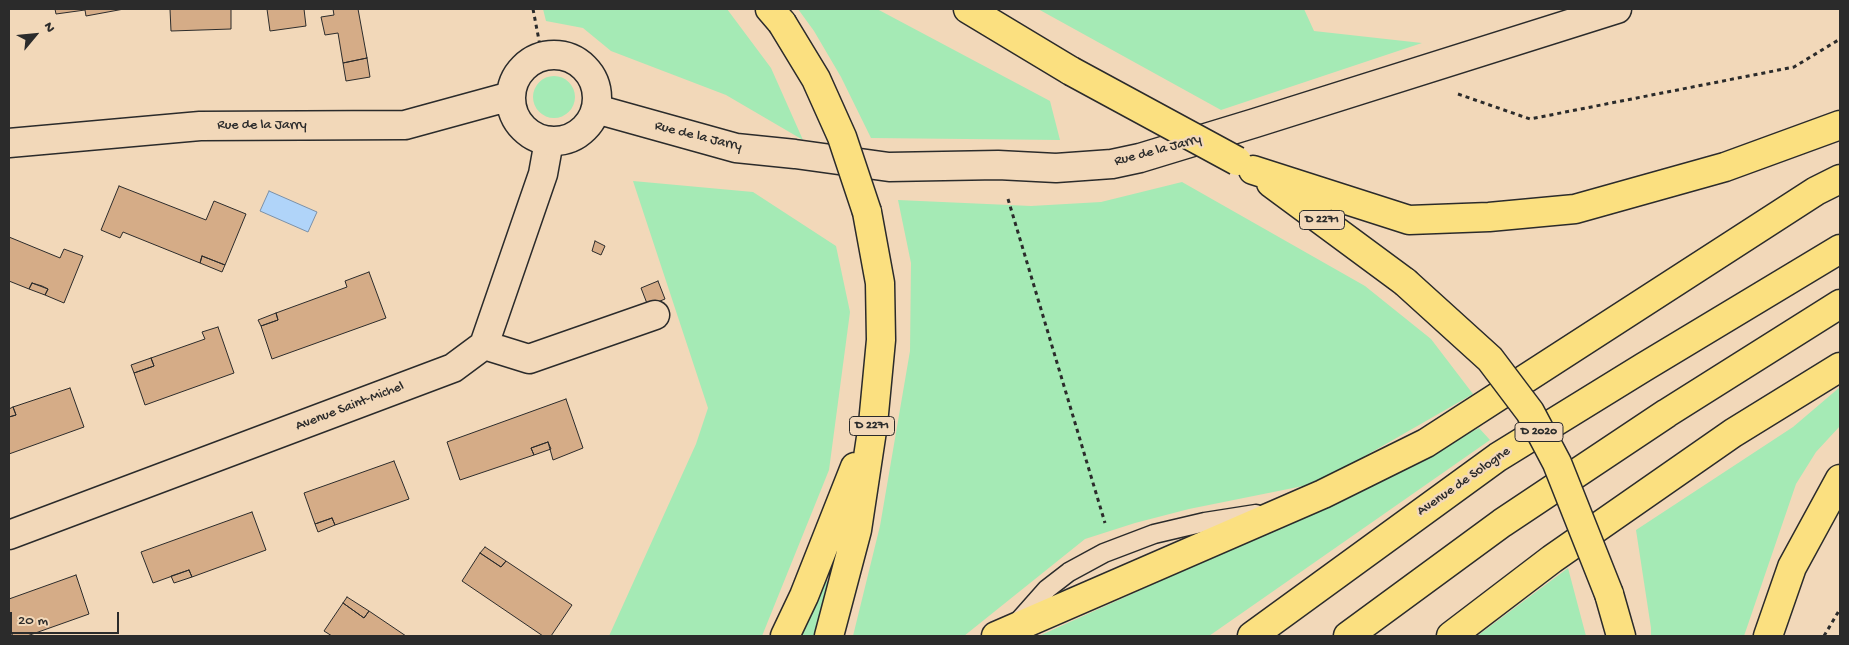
<!DOCTYPE html>
<html>
<head>
<meta charset="utf-8">
<style>
	body { margin:0 }
	#map { position:relative; width:1849px; height:645px; overflow:hidden; background:#f2d8b9; font-family:"Gochi Hand",sans-serif }
	canvas { display:block }
	.frame { position:absolute; inset:0; border:10px solid #2b2b2b; pointer-events:none }
	.north { position:absolute; left:10px; top:10px; width:50px; height:50px; -webkit-text-stroke:4px #f2d8b9; paint-order:stroke; rotate:62deg; font-size:14px; font-weight:700; line-height:20px; text-align:center; color:#2b2b2b }
	.north::after { content:''; display:block; margin:auto; width:18px; height:22px; background:#2b2b2b; clip-path:polygon(50% 0,100% 100%,50% 72%,0 100%) }
	.scale { position:absolute; left:10px; top:612px; width:109px; height:22px; box-sizing:border-box; border:2px solid #2b2b2b; border-top:0; padding-left:6px; font-size:15px; line-height:18px; white-space:nowrap; color:#2b2b2b; -webkit-text-stroke:4px #f2d8b9; paint-order:stroke }
</style>
</head>
<body>
<div id="map">
<canvas width="1849" height="645"></canvas>
<div class="frame"></div>
<div class="north">N</div>
<div class="scale">20 m</div>
</div>
<script>
const ctx = document.querySelector('canvas').getContext('2d');
ctx.lineJoin = 'round';
function fillPath(path, color) { ctx.fillStyle = color; ctx.fill(path, 'evenodd'); }
const toPath = rows => new Path2D(rows.map(r => 'M' + r).join(''));
function stroke(path, color, width, dash) { ctx.strokeStyle = color; ctx.lineWidth = width; ctx.lineCap = dash ? 'butt' : 'round'; ctx.setLineDash(dash || []); ctx.stroke(path); }
function write(font, color, halo, rows, align = 'center') {
  ctx.font = font + ' "Gochi Hand",sans-serif'; ctx.lineWidth = 4.5; ctx.setLineDash([]); ctx.textBaseline = 'middle'; ctx.strokeStyle = halo; ctx.fillStyle = color; for (const [text, x, y, turn = 0] of rows) {
    ctx.save(); ctx.translate(x, y); ctx.rotate((+turn || 0) * Math.PI / 180); ctx.textAlign = isNaN(turn) ? turn : align; if (halo) ctx.strokeText(text, 0, 0); ctx.fillText(text, 0, 0); ctx.restore();
  }
}
fillPath(toPath([
	[543,9,727,9,771,68,803,140,726,95,611,51,583,28,546,21],
	[798,9,877,9,1050,101,1060,140,871,138,841,77,814,31],
	[1038,9,1304,9,1314,31,1422,43,1221,110],
	'533 97a21 21 0 1 1 42 0a21 21 0 1 1-42 0Z',
	[633,181,753,192,836,246,850,312,829,470,762,636,609,636,696,444,708,408],
	[1182,182,1365,286,1431,339,1473,394,1318,483,1189,509,1135,523,1085,539,964,636,853,636,880,526,910,351,911,263,898,200,1031,206,1101,202],
	[1840,387,1840,426,1816,452,1796,484,1744,636,1651,636,1651,628,1636,530,1793,427],
	[1479,428,1490,440,1209,636,1039,636,1284,525],
	[1568,568,1586,636,1477,636],
	[827,579,827,603,818,636,800,636]
]), '#a5eab5');
const water = toPath([
	[269,191,317,212,308,232,260,211,269,191]
]);
fillPath(water, '#b0d4f9');
stroke(water, '#7b90a7', 1);
const building = toPath([
	[55,9,124,9,86,16,85,10,56,14,55,9],
	[170,9,231,9,231,29,171,31,170,9],
	[267,9,304,9,306,26,270,31,267,9],
	[333,9,358,9,367,58,343,63,338,33,325,35,321,17,334,15,333,9],
	[367,58,370,77,346,81,343,63,367,58],
	[119,186,206,220,214,201,246,214,225,265,202,256,200,263,123,232,120,238,101,230,119,186],
	[9,237,60,258,64,249,83,256,64,303,45,295,48,289,42,286,32,283,29,289,9,281,9,237],
	[595,241,605,246,601,255,592,251,595,241],
	[202,256,225,265,222,272,200,263,202,256],
	[369,272,386,318,272,359,261,326,278,320,276,313,347,287,345,281,369,272],
	[658,281,665,299,648,306,641,288,658,281],
	[32,283,48,289,45,295,29,289,32,283],
	[276,313,278,320,261,326,258,320,276,313],
	[218,327,234,373,145,405,134,373,154,366,151,358,205,339,202,332,218,327],
	[151,358,154,366,134,373,131,365,151,358],
	[70,388,84,427,9,454,9,417,16,415,13,407,70,388],
	[566,399,583,448,553,460,548,442,531,448,534,455,460,480,447,442,566,399],
	[13,407,16,415,9,417,9,409,13,407],
	[548,442,551,449,534,455,531,448,548,442],
	[394,461,409,499,335,525,332,518,315,524,304,493,394,461],
	[252,512,266,550,192,577,189,570,153,583,141,552,252,512],
	[332,518,335,525,318,532,315,524,332,518],
	[485,547,506,561,501,567,480,553,485,547],
	[480,553,501,567,506,561,572,605,551,636,543,636,462,581,480,553],
	[189,570,192,577,174,583,171,576,189,570],
	[76,575,89,614,27,636,13,636,12,634,9,635,9,599,76,575],
	[347,597,369,611,364,618,343,603,347,597],
	[343,603,364,618,369,611,406,636,332,636,324,631,343,603]
]);
fillPath(building, '#d5ac87');
stroke(building, '#2b2b2b', 1);
const lane = toPath([
	[1016,624,1047,589,1069,572,1104,553,1154,534,1205,522,1256,514]
]);
const street = toPath([
	[484,345,529,359,655,315],
	[9,535,453,368,484,345,543,174,549,141]
]);
const secondary = toPath([
	'511 98a43 43 0 1 1 86 0a43 43 0 1 1-86 0Z',
	[596,109,736,148,795,154,889,167,998,165,1056,168,1112,164,1140,158,1255,123,1617,9],
	[9,143,200,126,405,125,511,96]
]);
const primary = toPath([
	[770,9,782,23],
	[968,9,1071,71],
	[1253,170,1409,220,1489,217,1575,209,1725,167,1840,125],
	[1271,183,1405,282],
	[1609,594,1621,636],
	[785,636,804,596,855,467],
	[829,636,857,530,873,424,881,340,880,283,867,212],
	[996,636,1323,494,1426,443,1816,191,1840,179],
	[1252,636,1498,457,1644,367,1840,249],
	[1348,636,1502,523,1667,413,1840,304],
	[1451,636,1552,559,1733,433,1840,367],
	[1768,636,1792,567,1840,479]
]);
stroke(lane, '#2b2b2b', 21);
stroke(street, '#2b2b2b', 31);
stroke(secondary, '#2b2b2b', 31);
stroke(primary, '#2b2b2b', 31);
stroke(toPath([
	[533,9,542,56],
	[1458,94,1530,119,1794,67,1840,39],
	[1008,199,1105,523],
	[1824,636,1840,609]
]), '#2b2b2b', 3, [4, 4]);
stroke(lane, '#f2d8b9', 18);
stroke(street, '#f2d8b9', 28);
stroke(secondary, '#f2d8b9', 28);
stroke(primary, '#fbe080', 28);
const primaryBridge = toPath([
	[782,23,816,79,842,137,867,212],
	[1071,71,1237,161],
	[1405,282,1490,359,1530,412,1557,463,1609,594]
]);
stroke(primaryBridge, '#2b2b2b', 31, []);
stroke(primaryBridge, '#fbe080', 28);
for (const [x, y, w] of [
	[1322,220,45],
	[872,426,45],
	[1539,432,48]
]) { const box = new Path2D(); box.roundRect(x - w / 2, y - 9.5, w, 19, 4); ctx.fillStyle = '#f2d8b9'; ctx.fill(box); stroke(box, '#2b2b2b', 1); }
write('bold 12px', '#2b2b2b', null, [
	["D 2271",1322,220],
	["D 2271",872,426],
	["D 2020",1539,432]
]);
write('14px', '#2b2b2b', '#f2d8b9', [
	["Rue de la Jarry",262,126],
	["Rue de la Jarry",698,137,14],
	["Rue de la Jarry",1158,151,-15],
	["Avenue Saint-Michel",350,407,-21],
	["Avenue de Sologne",1464,482,-35]
]);
</script>
</body>
</html>
